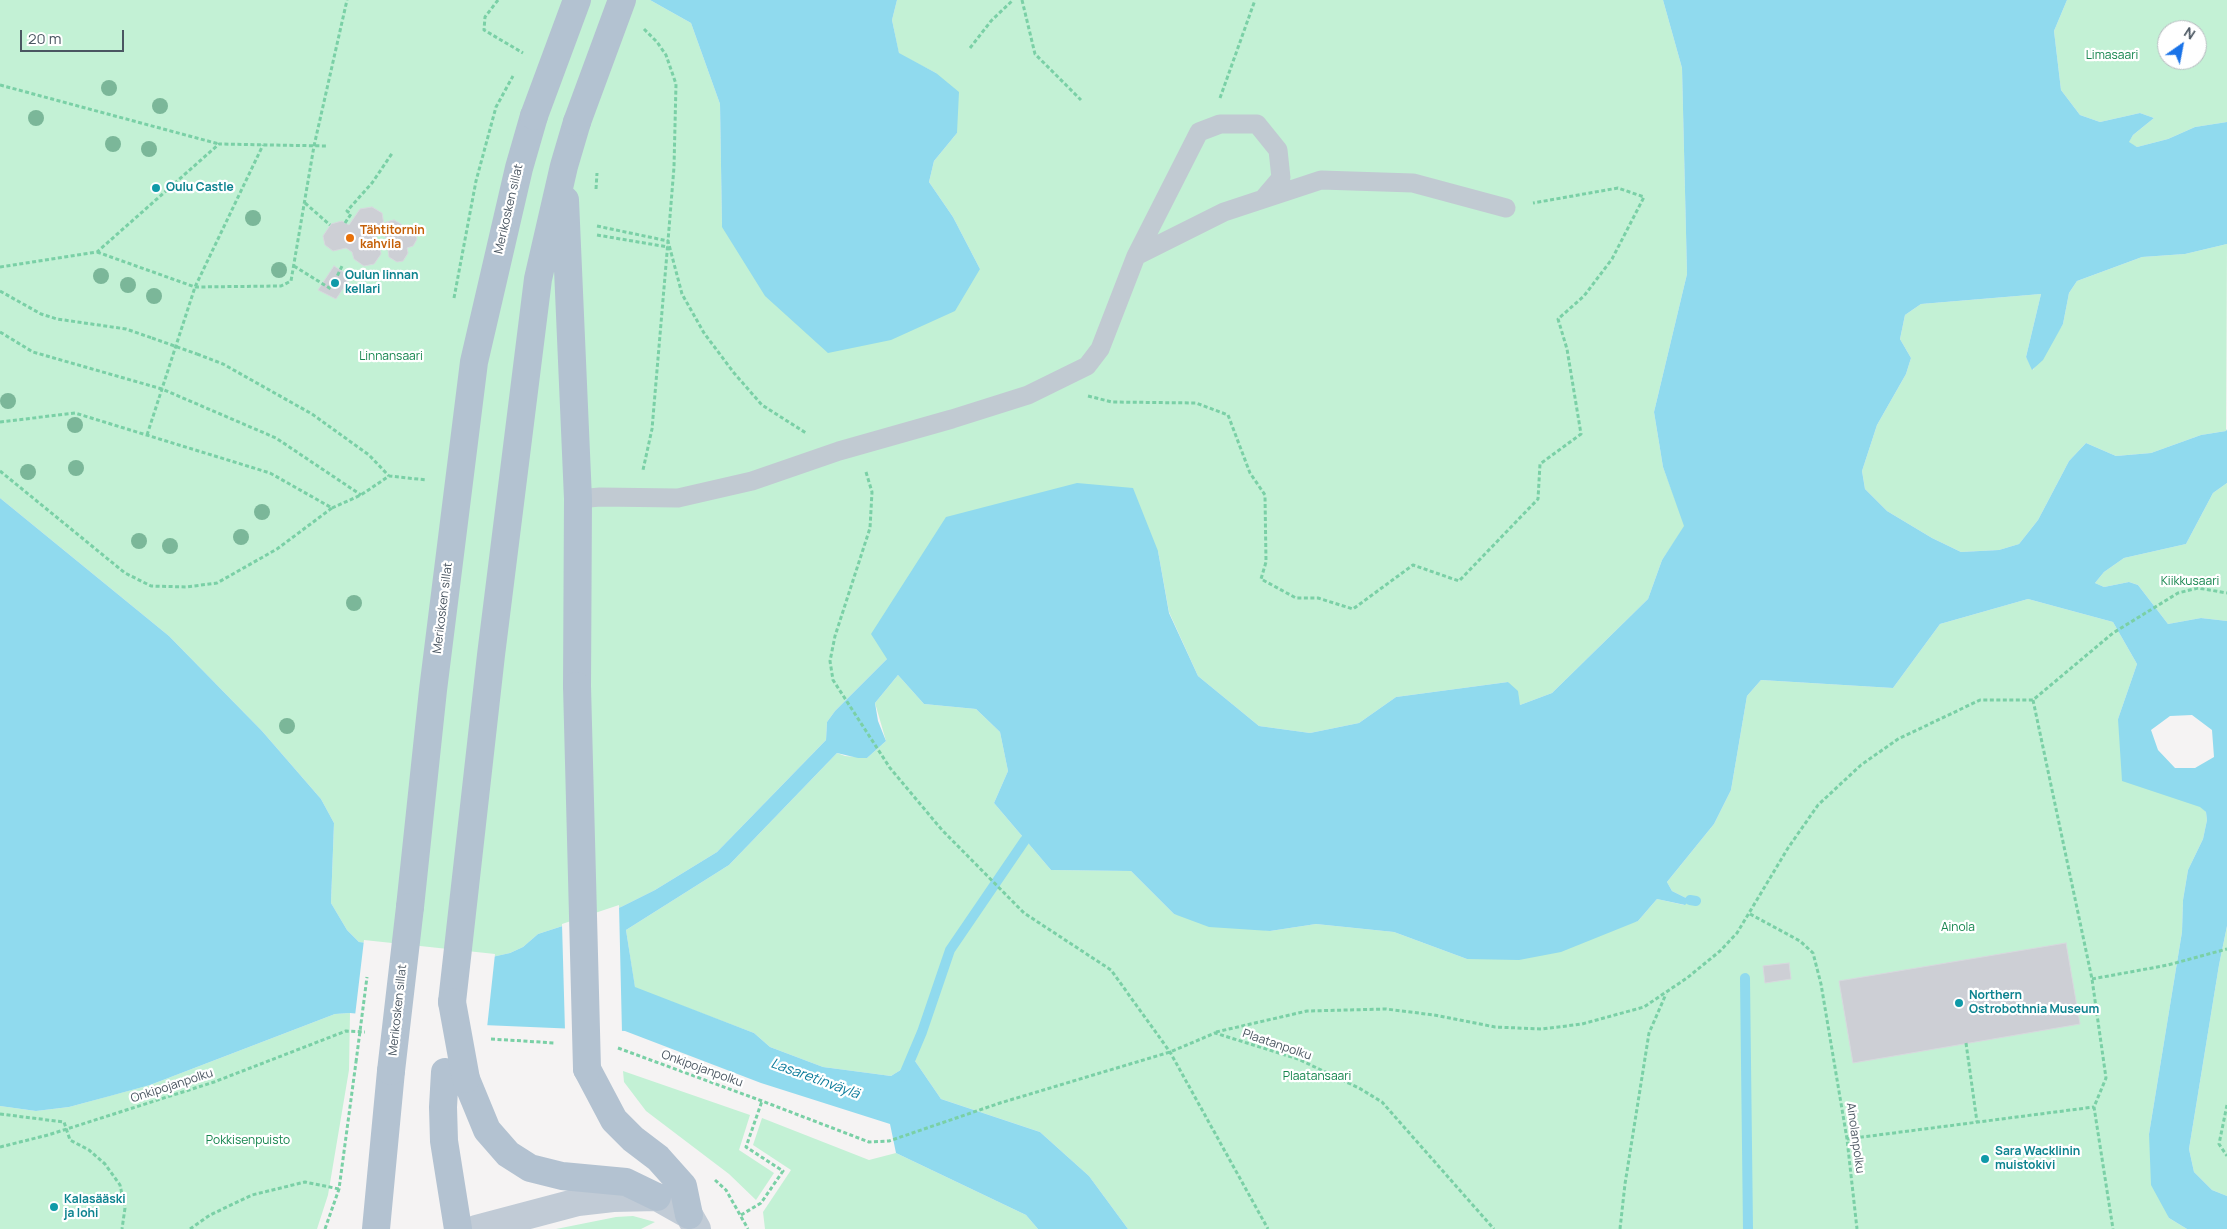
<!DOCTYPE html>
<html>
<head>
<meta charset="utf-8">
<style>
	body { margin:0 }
	#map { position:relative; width:2227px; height:1229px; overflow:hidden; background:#f5f3f3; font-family:Manrope,sans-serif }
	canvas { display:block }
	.north { position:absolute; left:2157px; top:20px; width:50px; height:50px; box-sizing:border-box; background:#fff; border:1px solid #b7bbc0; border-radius:50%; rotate:33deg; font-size:14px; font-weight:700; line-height:20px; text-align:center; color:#4a5661 }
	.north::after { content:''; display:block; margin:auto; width:18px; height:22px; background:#1a73e8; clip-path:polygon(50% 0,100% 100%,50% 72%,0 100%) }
	.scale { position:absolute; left:20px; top:30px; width:104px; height:22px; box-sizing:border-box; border:2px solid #4a5661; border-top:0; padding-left:6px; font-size:15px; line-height:18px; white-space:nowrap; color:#4a5661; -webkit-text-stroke:4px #fff; paint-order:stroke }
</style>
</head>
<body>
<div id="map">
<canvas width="2227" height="1229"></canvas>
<div class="north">N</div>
<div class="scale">20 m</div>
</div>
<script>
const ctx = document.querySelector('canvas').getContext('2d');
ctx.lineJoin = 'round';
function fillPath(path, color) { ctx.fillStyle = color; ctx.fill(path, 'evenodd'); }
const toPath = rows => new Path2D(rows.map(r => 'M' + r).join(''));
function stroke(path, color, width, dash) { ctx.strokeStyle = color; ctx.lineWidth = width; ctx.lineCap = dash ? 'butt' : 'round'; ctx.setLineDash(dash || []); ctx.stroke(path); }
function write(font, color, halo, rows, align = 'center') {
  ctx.font = font + ' Manrope,sans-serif'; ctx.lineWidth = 4.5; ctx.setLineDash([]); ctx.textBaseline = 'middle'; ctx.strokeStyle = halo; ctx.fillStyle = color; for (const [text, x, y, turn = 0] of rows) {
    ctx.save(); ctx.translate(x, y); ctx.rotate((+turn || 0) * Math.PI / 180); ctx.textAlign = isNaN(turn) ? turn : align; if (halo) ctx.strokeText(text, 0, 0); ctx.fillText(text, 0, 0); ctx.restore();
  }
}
fillPath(toPath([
	[0,0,650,0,691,23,720,104,722,227,980,269,953,217,929,182,934,161,957,133,936,73,899,54,892,20,897,0,1663,0,1682,68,1687,274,1654,412,1663,467,1685,526,1662,560,1648,599,1552,693,1520,705,1508,682,1396,697,1359,723,1310,733,1259,726,1198,676,1169,612,1158,551,887,659,835,711,827,722,826,740,717,852,655,890,621,907,538,934,523,947,510,953,492,957,359,942,347,930,331,903,334,823,321,799,262,731,169,636,0,498],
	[2067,0,2227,0,2227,122,2195,127,2168,139,2137,147,2128,143,2133,135,2154,118,2140,113,2100,122,2080,115,2061,90,2054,31],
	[2167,30,2197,30,2197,60,2167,60],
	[2227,244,2226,431,2201,435,2151,453,2116,456,2086,443,2069,461,2038,520,2019,544,1999,550,1961,552,1932,538,1887,511,1865,489,1862,471,1877,425,1906,374,1911,358,1900,339,1905,315,1921,304,2041,294,2026,357,2033,370,2063,324,2069,293,2077,281,2142,257,2185,254],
	[2227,483,2227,621,2201,618,2168,624,2138,585,2129,582,2104,587,2095,583,2104,572,2124,558,2186,544,2213,493],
	[2028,599,2113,622,2137,664,2118,719,2206,812,2207,820,2203,839,2188,870,2183,900,2182,932,2149,1134,2169,1218,2187,1229,1128,1229,1089,1176,1040,1132,941,1099,915,1061,891,1076,823,1067,770,1047,754,1033,635,988,626,930,729,865,837,753,845,756,867,758,886,741,875,703,898,675,924,704,976,709,1000,732,1008,771,994,803,1051,870,1131,871,1174,914,1270,931,1316,924,1394,932,1467,959,1638,921,1657,899,1684,905,1690,900,1672,891,1667,882,1714,824,1731,790,1747,696,1761,680,1893,688,1940,624],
	[2227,926,2227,1196,2212,1190,2194,1172,2189,1149,2219,965],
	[350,1013,349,1070,328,1195,317,1229,0,1229,0,1106,36,1111,69,1107,150,1085,335,1014],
	[623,1071,750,1115,739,1150,774,1173,756,1200,729,1174,646,1111,624,1082],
	[762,1118,869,1160,896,1153,1026,1215,1038,1229,765,1229,763,1212,791,1170,753,1145],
	[633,1216,655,1222,641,1229,556,1229,616,1217]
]), '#c3f1d5');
fillPath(toPath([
	[650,0,897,0,892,20,899,53,936,73,959,92,957,133,934,161,929,182,953,217,980,269,955,311,891,340,828,353,765,296,722,227,720,104,691,23],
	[1663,0,2067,0,2054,31,2061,90,2080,115,2100,122,2140,113,2154,118,2133,135,2129,142,2137,147,2168,139,2195,127,2227,122,2227,244,2185,254,2142,257,2077,281,2069,293,2063,324,2043,360,2032,370,2026,357,2041,294,1921,304,1905,315,1900,339,1911,358,1906,374,1877,425,1862,471,1865,489,1887,511,1932,538,1961,552,1999,550,2019,544,2038,520,2069,461,2086,443,2116,456,2151,453,2201,435,2226,431,2227,429,2227,483,2213,493,2186,544,2124,558,2104,572,2095,583,2104,587,2129,582,2138,585,2168,624,2201,618,2227,621,2227,926,2219,965,2189,1149,2194,1172,2212,1190,2227,1196,2227,1229,2187,1229,2169,1218,2151,1185,2149,1134,2182,932,2183,900,2188,870,2203,839,2207,820,2206,812,2200,807,2122,781,2118,719,2137,664,2113,622,2028,599,1940,624,1893,688,1761,680,1747,696,1731,790,1714,824,1667,882,1672,891,1690,900,1685,905,1657,899,1638,921,1561,952,1519,960,1467,959,1394,932,1316,924,1270,931,1209,927,1174,914,1131,871,1051,870,994,803,1008,771,1000,732,976,709,924,704,898,675,875,703,878,721,886,741,867,758,858,758,837,753,729,865,626,930,635,987,754,1033,770,1047,823,1067,891,1076,915,1061,941,1099,1040,1132,1089,1176,1128,1229,1038,1229,1026,1215,896,1153,890,1124,761,1083,625,1031,483,1025,350,1013,335,1014,150,1085,110,1096,69,1107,36,1111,0,1106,0,498,169,636,262,731,321,799,334,823,331,903,347,930,359,942,492,957,510,953,523,947,538,934,621,907,655,890,717,852,826,740,827,722,835,711,887,659,871,634,946,517,1077,483,1133,488,1158,551,1169,613,1198,676,1259,726,1310,733,1359,723,1396,697,1508,682,1518,691,1520,705,1552,693,1648,599,1662,560,1684,526,1663,467,1654,412,1687,274,1682,68],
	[2192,715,2212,730,2214,757,2195,768,2175,768,2158,750,2151,730,2170,716]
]), '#90daee');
fillPath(toPath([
	[619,905,622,1033,565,1031,562,924],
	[364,940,495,954,487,1028,355,1016]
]), '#f5f3f3');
stroke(toPath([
	[1690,900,1696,901],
	[1745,978,1748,1229],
	[903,1077,922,1032,950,950,1025,840]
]), '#90daee', 10);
const building = toPath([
	[372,207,382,213,384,225,374,240,379,243,381,254,374,264,364,266,354,259,352,252,346,248,333,251,325,245,323,236,331,224,342,221,349,225,360,209,372,207],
	[394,220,401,224,403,230,408,229,416,234,417,239,413,246,407,248,408,253,403,261,397,262,389,257,388,250,392,243,399,242,398,239,392,241,385,237,382,229,386,222,394,220],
	[334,266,351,277,336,299,318,290,334,266],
	[2066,943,2080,1024,1853,1063,1839,981,2066,943],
	[1789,963,1791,979,1765,983,1763,966,1789,963]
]);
fillPath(building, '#cdcfd5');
stroke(building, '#d7d9de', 1);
stroke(toPath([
	[498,0,485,17,484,30,523,53],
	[1022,0,1035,54,1081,100],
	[644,29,657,42,666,55,676,84,674,167,668,241,682,294,704,333,734,373,762,405,806,433],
	[970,48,991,21,1013,0],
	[0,85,219,144],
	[1220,98,1255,0],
	[596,189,597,173],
	[305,203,330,225],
	[345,223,351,214,347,211,372,183,393,152],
	[597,226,668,241,652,429,643,470],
	[597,235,668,247],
	[97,252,195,287,281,286,291,281,314,146,347,0],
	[294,266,331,289,343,264],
	[0,267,97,252,219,144,327,146],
	[0,291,41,314,57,319,126,329,152,338],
	[454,298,476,181,496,107,513,76],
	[0,332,33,352,162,389,276,438,361,495],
	[197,354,223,364,312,414,369,455,389,476],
	[1088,396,1112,402,1196,403,1228,415,1250,473,1265,495,1266,562,1261,579,1296,598,1318,598,1353,609,1413,565,1459,581,1538,499,1540,464,1581,434,1567,349,1558,319,1584,296,1612,259,1644,197,1618,188,1533,203],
	[0,422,75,413,270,473,332,508,277,549,217,583,186,587,151,586,125,573,0,471],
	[147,435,195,287,263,145],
	[866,472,872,492,870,528,835,636,830,661,833,680,890,768,942,830,1024,913,1111,970,1170,1052,1268,1229],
	[332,508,361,495,389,476,427,480],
	[2033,700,2092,979,2106,1078,2094,1107,2113,1229],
	[1750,914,1800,941,1813,953,1821,984,1847,1139,1857,1229],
	[2092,979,2168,965,2227,949],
	[1216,1032,1307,1011,1386,1009,1434,1015,1495,1027,1542,1029,1582,1024,1644,1007,1687,978,1720,951,1737,933,1788,848,1818,805,1861,765,1898,739,1980,700,2033,700,2113,633,2178,593,2198,588,2227,593],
	[491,1039,555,1043],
	[1966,1043,1977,1122],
	[618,1048,762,1101,869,1142,889,1141,1000,1103,1170,1052,1215,1033,1298,1059,1359,1088,1382,1102,1494,1229],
	[2227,1105,2219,1144,2227,1156],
	[0,1114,64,1122,70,1140,89,1150,105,1164,120,1185,125,1208,122,1229],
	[1847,1139,2094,1107],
	[0,1147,48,1135,214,1082,346,1031,365,1032],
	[715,1180,726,1190,748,1229],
	[741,1215,761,1203,783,1171,746,1147,762,1101],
	[190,1229,210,1215,252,1195,305,1182,339,1189],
	[325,1229,339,1189,356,1062],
	[1620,1229,1625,1184,1649,1033,1666,994]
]), '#7ad0a6', 3, [4, 2.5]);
stroke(toPath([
	[1136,256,1199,132,1220,124,1257,124,1278,150,1281,178,1264,198],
	[578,499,600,497,678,498,752,481,839,451,952,419,1028,395,1087,366,1100,349,1136,256,1224,212,1321,180,1413,183,1506,208]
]), '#c1cad2', 19);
stroke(toPath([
	[476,1229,578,1202,613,1198,657,1197,689,1215,697,1229]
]), '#c1cbd6', 28);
stroke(toPath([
	[565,200,578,499,577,686],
	[410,907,433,690,474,362,519,168,534,116],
	[452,1002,491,655,538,279,564,166,577,122],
	[587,1069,614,1120,633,1139,658,1158,683,1186,689,1215],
	[445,1072,443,1107,444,1141,458,1229],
	[466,1079,487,1130,508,1154,530,1168,562,1176,626,1182,657,1197],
	[376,1229,391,1071]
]), '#b3c2d1', 28);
stroke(toPath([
	[152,338,197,354],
	[356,1062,367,977]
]), '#7ad0a6', 3, [4, 2.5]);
stroke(toPath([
	[534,116,577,0],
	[577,122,622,0],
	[577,686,587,1069],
	[452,1002,466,1079],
	[391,1071,410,907]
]), '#b3c2d1', 28);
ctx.fillStyle = '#7bb799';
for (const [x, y] of [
	[109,88],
	[160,106],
	[36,118],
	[113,144],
	[149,149],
	[253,218],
	[279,270],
	[101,276],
	[128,285],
	[154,296],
	[8,401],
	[75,425],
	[76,468],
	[28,472],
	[262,512],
	[241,537],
	[139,541],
	[170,546],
	[354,603],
	[287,726]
]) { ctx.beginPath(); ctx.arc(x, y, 8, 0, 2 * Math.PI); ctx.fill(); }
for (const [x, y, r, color] of [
	[156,188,5,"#0f9aa8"],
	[350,238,5,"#e8710a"],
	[335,283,5,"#0f9aa8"],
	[1959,1003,5,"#0f9aa8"],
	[1985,1159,5,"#0f9aa8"],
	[54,1207,5,"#0f9aa8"]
]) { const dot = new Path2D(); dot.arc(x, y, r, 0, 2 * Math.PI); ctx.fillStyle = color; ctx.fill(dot); stroke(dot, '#fff', 2); }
write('12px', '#17864f', '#fff', [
	["Limasaari",2112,56],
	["Linnansaari",391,357],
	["Kiikkusaari",2190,582],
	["Ainola",1958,928],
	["Plaatansaari",1317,1077],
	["Pokkisenpuisto",248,1141]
]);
write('bold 12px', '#0d838f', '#fff', [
	["Oulu Castle",166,188],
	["Oulun linnan",345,276],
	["kellari",345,290],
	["Northern",1969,996],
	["Ostrobothnia Museum",1969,1010],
	["Sara Wacklinin",1995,1152],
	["muistokivi",1995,1166],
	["Kalasääski",64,1200],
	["ja lohi",64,1214]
], 'left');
write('12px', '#4a5661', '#fff', [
	["Merikosken sillat",509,209,-77],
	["Merikosken sillat",443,608,-83],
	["Merikosken sillat",398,1010,-84],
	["Plaatanpolku",1277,1045,19],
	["Onkipojanpolku",702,1069,20],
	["Onkipojanpolku",172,1086,-18],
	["Ainolanpolku",1855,1138,82]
]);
write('bold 12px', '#c56008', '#fff', [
	["Tähtitornin",360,231],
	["kahvila",360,245]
], 'left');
write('italic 14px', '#0c7c9b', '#fff', [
	["Lasaretinväylä",815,1079,20]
]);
</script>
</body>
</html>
